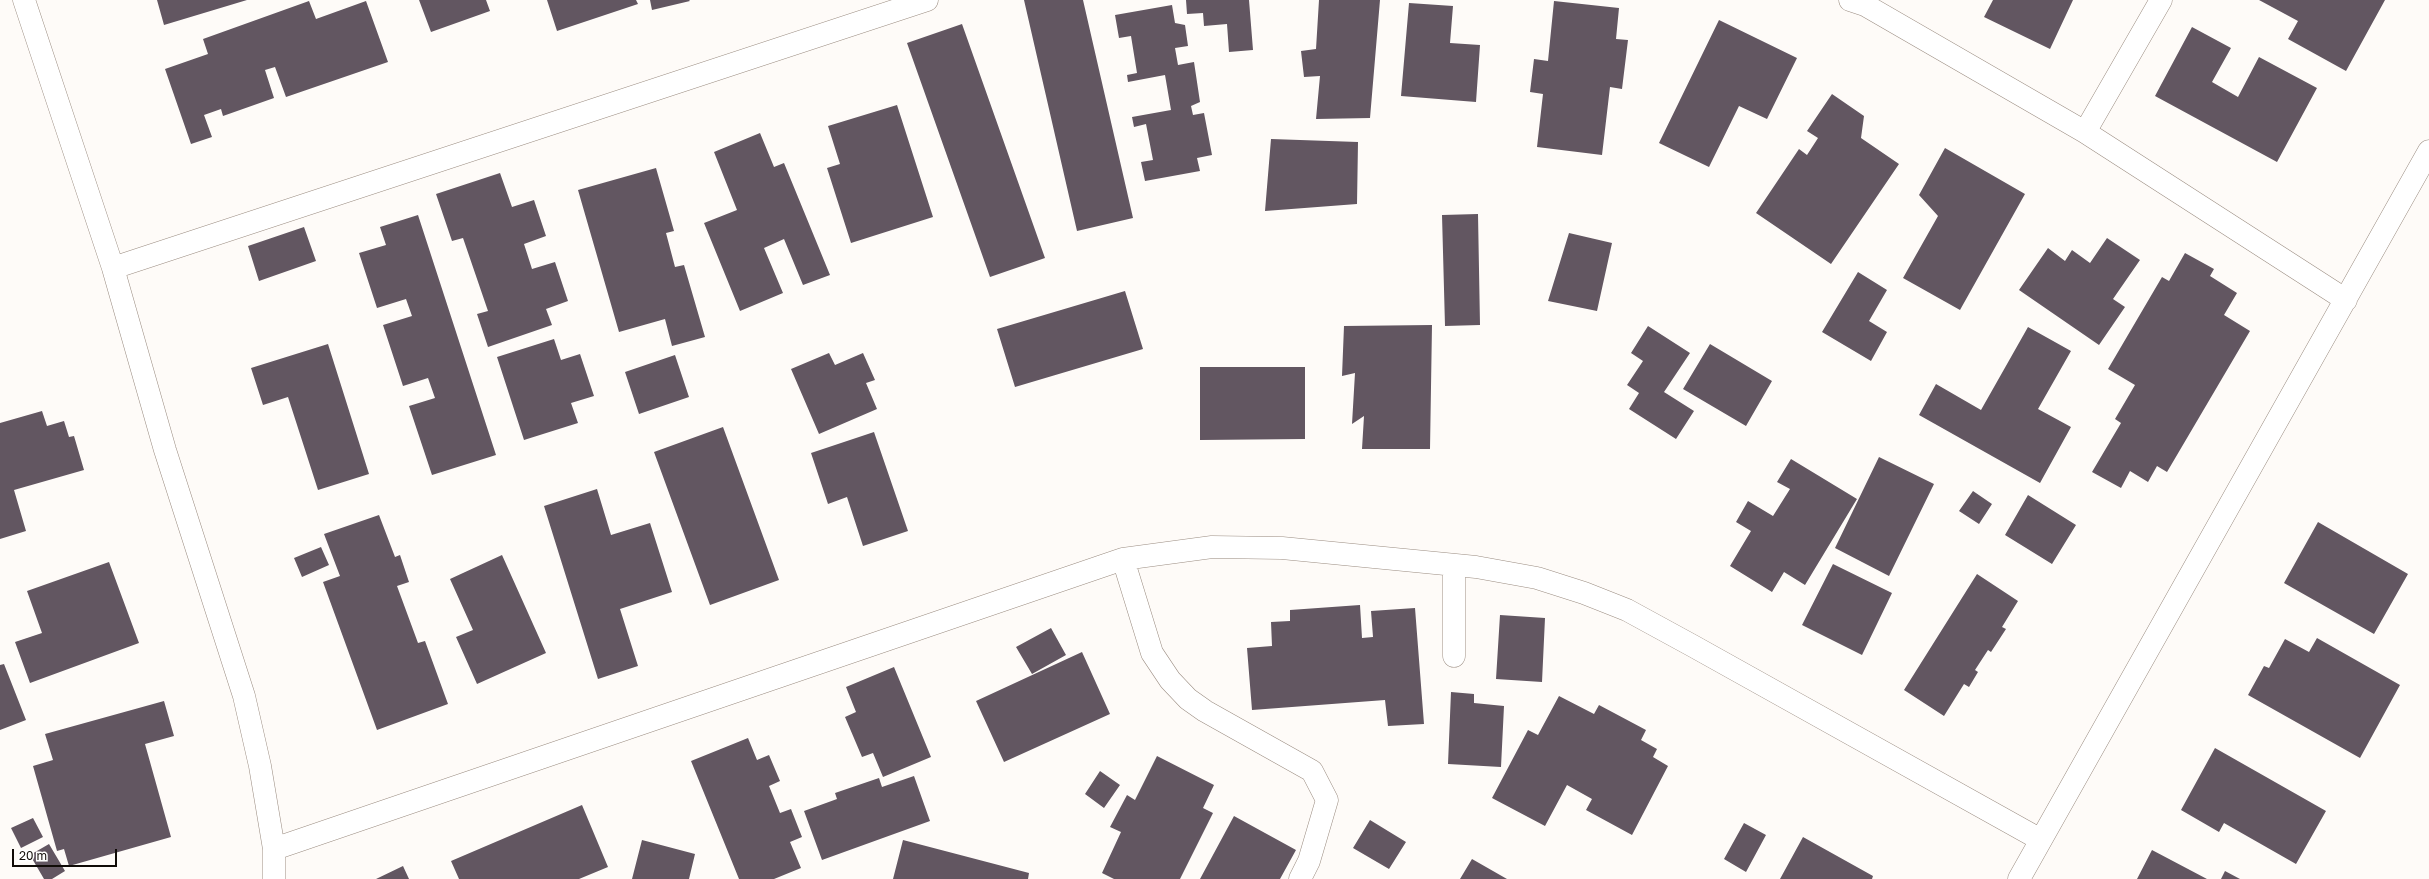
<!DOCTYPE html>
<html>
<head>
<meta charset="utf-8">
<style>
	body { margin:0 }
	#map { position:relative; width:2429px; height:879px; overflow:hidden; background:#fefbf8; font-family:"Golos Text",sans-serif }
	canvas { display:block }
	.scale { position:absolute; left:12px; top:849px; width:105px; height:18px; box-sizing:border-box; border:2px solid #100b07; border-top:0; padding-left:5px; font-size:12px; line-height:14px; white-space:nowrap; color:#100b07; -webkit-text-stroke:3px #fff; paint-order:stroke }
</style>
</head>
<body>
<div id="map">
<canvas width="2429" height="879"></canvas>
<div class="scale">20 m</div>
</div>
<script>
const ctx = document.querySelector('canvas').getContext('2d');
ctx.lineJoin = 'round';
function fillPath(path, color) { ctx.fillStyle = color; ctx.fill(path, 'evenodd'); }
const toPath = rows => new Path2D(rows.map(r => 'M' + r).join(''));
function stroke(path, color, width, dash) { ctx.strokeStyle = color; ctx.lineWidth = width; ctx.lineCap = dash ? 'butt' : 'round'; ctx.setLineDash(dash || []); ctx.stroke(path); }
fillPath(toPath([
	[157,0,247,0,164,25],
	[419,0,486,0,490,11,431,32],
	[547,0,636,0,638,4,557,31],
	[650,0,689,0,690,1,652,10],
	[1024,0,1083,0,1133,218,1077,231],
	[1186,0,1249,0,1253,50,1229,52,1227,24,1204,26,1203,13,1187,14],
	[1319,0,1380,0,1370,118,1316,119,1320,76,1304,77,1301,51,1316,49],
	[1993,0,2073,0,2050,49,1984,17],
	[2259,0,2385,0,2346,71,2288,39,2298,21],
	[309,1,316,19,366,1,388,62,286,97,275,67,265,70,274,98,223,116,221,109,204,115,212,137,191,144,165,69,208,54,203,39],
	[1554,1,1619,8,1616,39,1628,40,1622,89,1610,87,1602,155,1537,147,1543,94,1530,92,1534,59,1548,61],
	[1409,3,1453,6,1450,43,1480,45,1476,102,1401,96],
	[1172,5,1175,23,1185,25,1188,46,1175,48,1178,65,1194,62,1200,102,1191,106,1193,115,1204,113,1212,155,1197,158,1200,171,1145,181,1141,162,1153,160,1146,124,1134,127,1132,117,1171,110,1165,75,1128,82,1127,75,1137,73,1131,36,1119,38,1115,15],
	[1719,20,1797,58,1767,119,1739,106,1709,167,1659,143],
	[962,24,1045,258,990,277,907,43],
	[2192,27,2231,48,2212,82,2238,97,2259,57,2317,88,2277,162,2155,96],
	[1832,94,1864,116,1861,138,1899,164,1831,264,1756,213,1799,149,1807,155,1818,138,1807,131],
	[897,105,933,217,851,243,827,168,840,164,828,126],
	[760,133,774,167,784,163,830,275,803,285,784,239,764,248,783,293,740,311,704,223,737,210,714,152],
	[1271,139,1358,142,1357,204,1265,211],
	[1945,148,2025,194,1960,310,1903,278,1938,216,1919,195],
	[656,168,674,231,666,233,675,267,684,265,705,337,672,346,665,319,619,332,578,190],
	[500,173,512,207,534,200,546,236,524,244,532,269,555,262,568,301,546,309,552,325,488,347,477,314,488,311,463,238,452,241,436,194],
	[1478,214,1480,325,1445,326,1442,215],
	[418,215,496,455,432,475,409,406,435,398,428,378,403,386,383,325,412,316,406,299,377,308,359,253,386,245,380,227],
	[304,227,316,261,259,281,248,246],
	[1569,233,1612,243,1597,311,1548,301],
	[2107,238,2140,260,2113,299,2125,307,2099,345,2019,290,2048,248,2065,261,2072,250,2090,263],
	[2185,253,2214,269,2210,276,2237,293,2224,315,2250,331,2167,472,2157,466,2148,482,2130,471,2121,488,2092,472,2121,423,2115,419,2135,385,2108,369,2162,277,2169,281],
	[1858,272,1887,290,1869,321,1887,332,1871,361,1822,332],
	[1125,291,1143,349,1015,387,997,329],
	[1432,325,1430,449,1362,449,1364,416,1352,424,1355,373,1342,376,1344,326],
	[1648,326,1690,353,1664,392,1694,411,1676,439,1629,409,1639,393,1627,385,1643,361,1631,353],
	[2028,327,2071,351,2038,409,2071,427,2040,483,1919,415,1936,384,1981,410],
	[554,339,561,360,580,354,594,396,571,403,578,423,524,440,497,357],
	[328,344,369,474,318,490,288,397,263,405,251,368],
	[1710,344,1772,381,1746,426,1683,389],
	[829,353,835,365,863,353,875,380,866,383,877,409,819,434,791,369],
	[675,355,689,397,639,414,625,372],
	[1200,367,1305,367,1305,439,1200,440],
	[42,411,47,426,64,421,69,437,74,436,84,470,14,490,26,531,0,539,0,423],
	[723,427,779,580,710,605,654,452],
	[874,432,908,531,863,546,847,497,828,504,811,453],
	[1879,457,1934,484,1889,576,1835,548],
	[1791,459,1857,499,1805,585,1784,572,1772,592,1730,566,1751,531,1736,522,1748,501,1773,516,1790,489,1777,482],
	[597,489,611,535,650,523,672,592,620,609,638,666,598,679,544,506],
	[1973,491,1992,504,1979,524,1959,511],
	[2028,495,2076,525,2052,564,2005,535],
	[379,515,395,557,400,555,409,582,397,586,418,643,425,641,448,704,377,730,323,582,340,576,324,534],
	[2318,522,2408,574,2374,634,2284,583],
	[321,547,329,565,302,577,294,558],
	[502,555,546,653,477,684,456,637,473,630,450,579],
	[109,562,139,643,30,683,15,642,42,633,27,591],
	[1833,564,1892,593,1862,655,1802,625],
	[1977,574,2018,601,2002,627,2006,629,1991,652,1988,650,1975,670,1978,672,1969,687,1964,684,1944,716,1904,690],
	[1360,605,1362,638,1373,637,1371,611,1415,608,1424,724,1388,726,1385,700,1252,710,1247,648,1272,646,1271,622,1290,621,1290,610],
	[1500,615,1545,618,1542,682,1496,679],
	[1051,628,1066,655,1032,674,1016,647],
	[2317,638,2400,685,2360,758,2248,695,2264,666,2269,668,2285,639,2309,652],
	[1082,652,1110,714,1004,762,976,701],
	[4,664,26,720,0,730,0,665],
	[894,667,931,757,883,777,873,753,862,757,845,717,856,712,846,687],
	[1451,692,1474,694,1474,703,1504,706,1501,767,1448,764],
	[1559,696,1594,714,1599,705,1646,730,1641,740,1657,749,1653,757,1668,766,1632,835,1586,810,1592,799,1567,785,1545,826,1492,798,1528,730,1538,735],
	[164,701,174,736,145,744,171,837,69,866,64,849,57,851,33,766,53,760,45,734],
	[748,738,757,760,769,755,780,781,769,786,780,813,791,809,802,837,790,842,801,868,774,879,739,879,691,761],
	[2215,748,2326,811,2296,864,2224,823,2219,832,2181,810],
	[1157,756,1214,785,1203,808,1213,813,1180,879,1114,879,1102,873,1121,832,1110,827,1127,795,1135,800],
	[1100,771,1120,785,1104,808,1085,794],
	[914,776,930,821,822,860,804,811,837,799,835,793,879,778,882,787],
	[582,805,608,867,579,879,459,879,451,861],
	[1234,816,1296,850,1280,879,1200,879],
	[33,818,43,837,21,848,11,828],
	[1370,820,1406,842,1389,869,1353,848],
	[1744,823,1766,835,1746,872,1724,859],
	[1803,837,1873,876,1872,879,1780,879],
	[642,840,695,854,689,879,632,879],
	[903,840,1029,873,1028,879,893,879],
	[49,844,65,871,52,879,44,879,30,855],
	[2152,850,2207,879,2137,879],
	[1472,859,1507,879,1460,879],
	[403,866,409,879,376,879],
	[2225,871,2240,879,2221,879]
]), '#625661');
const minor = toPath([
	[24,0,113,268,165,450,244,696,260,766,274,849,274,879],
	[1850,0,1865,5,2085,132,2346,300],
	[2085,132,2161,0],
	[113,268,927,0],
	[1123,559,1152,653,1170,680,1188,699,1205,711,1312,771,1327,800,1309,861,1300,879],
	[1454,565,1454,656],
	[274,849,1123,559,1212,547,1282,548,1476,567,1537,578,1584,593,1627,610,1693,646,2041,840],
	[2019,879,2429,151]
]);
stroke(minor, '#9b8d82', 23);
stroke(minor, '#fff', 22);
</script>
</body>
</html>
